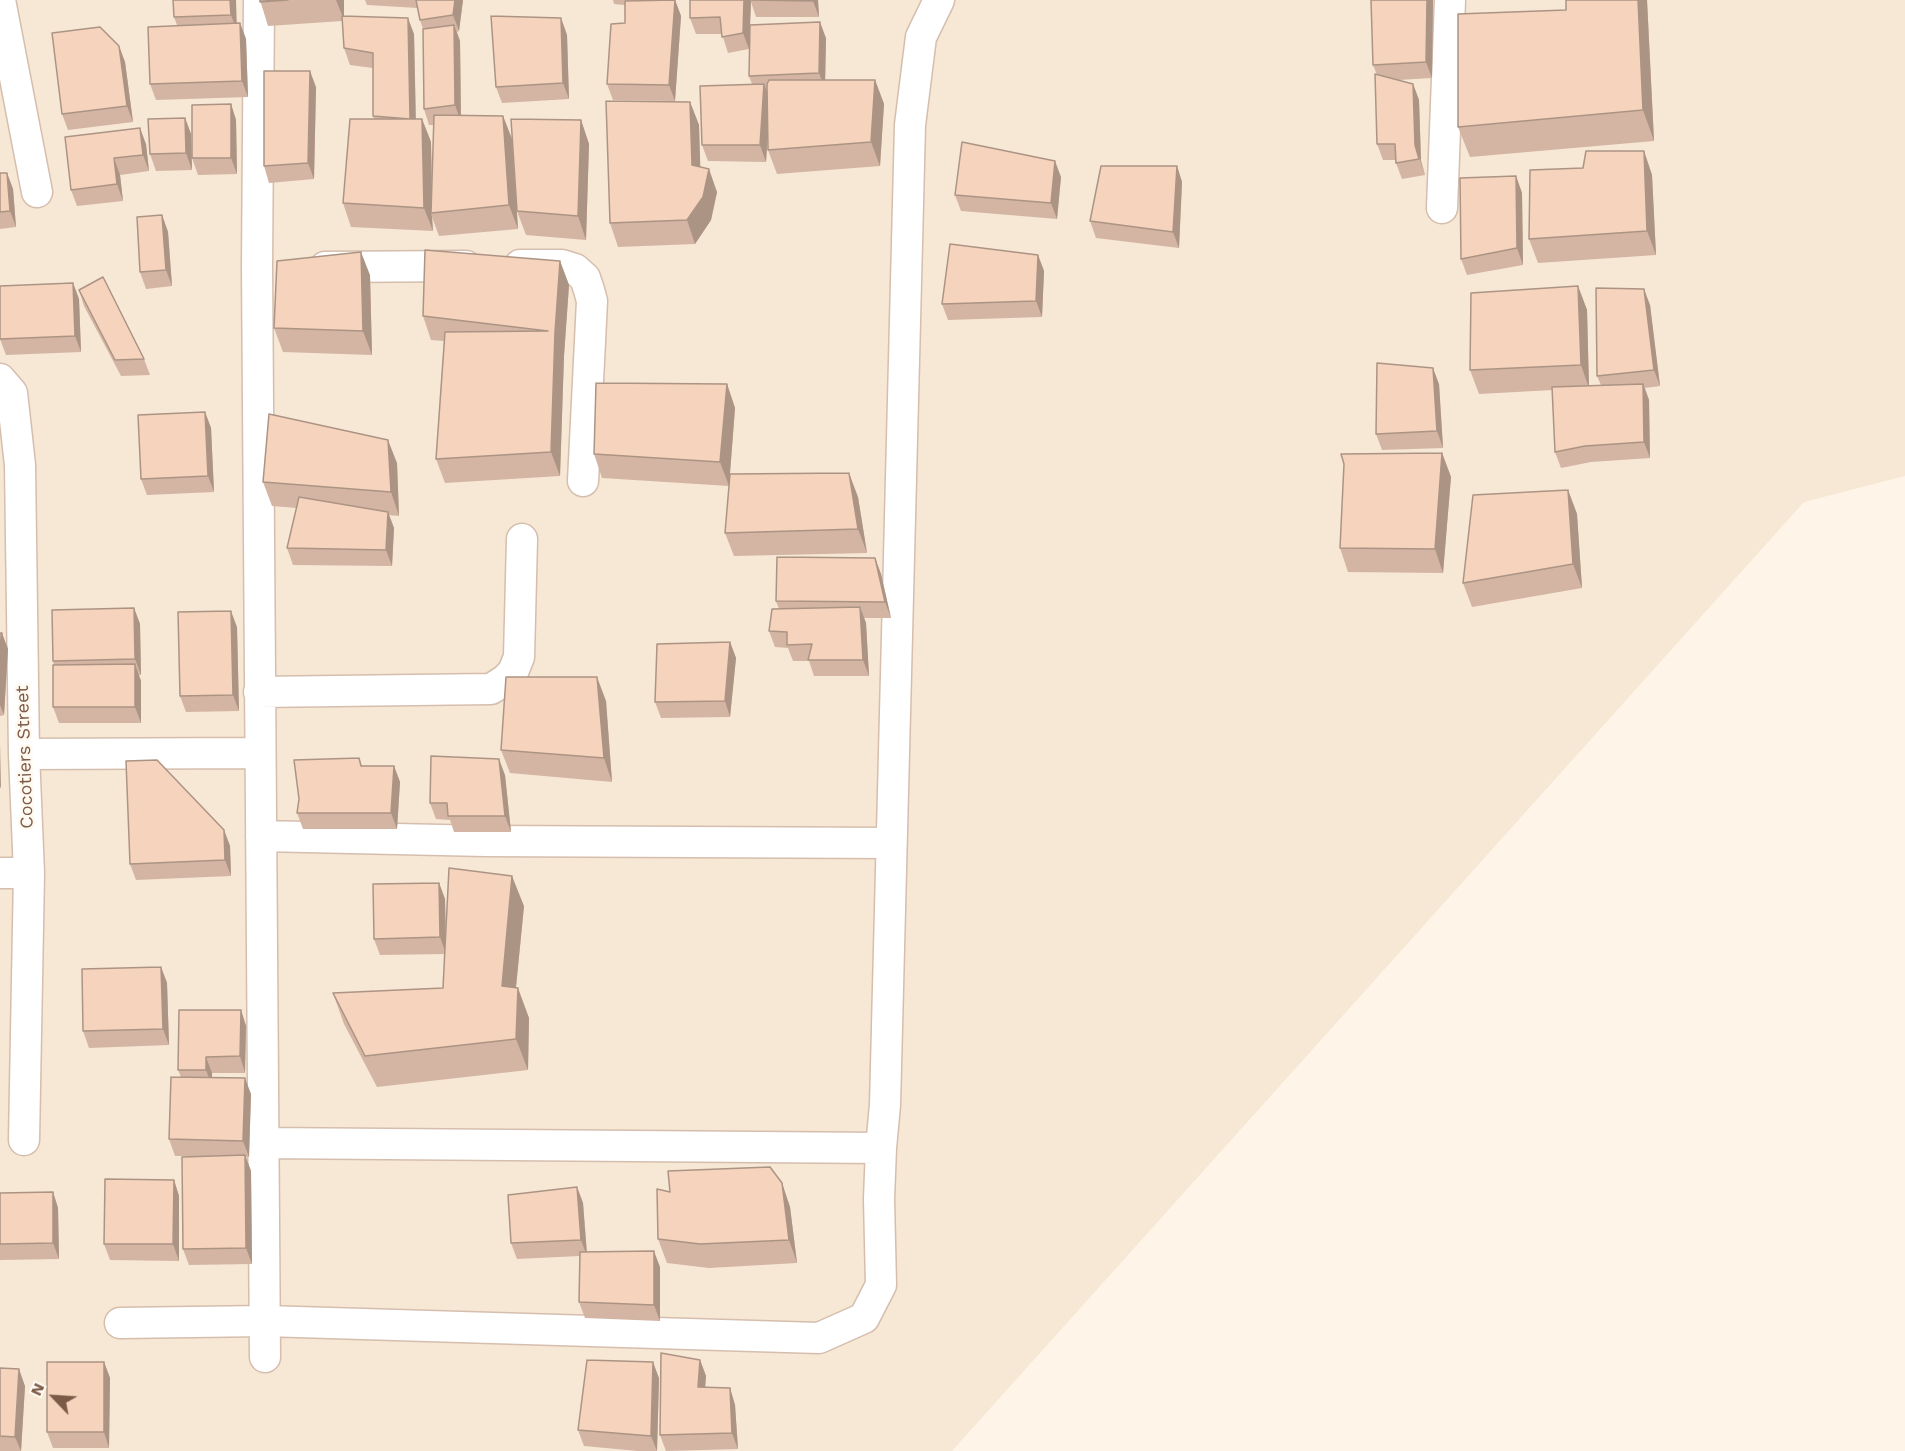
<!DOCTYPE html>
<html>
<head>
<meta charset="utf-8">
<style>
	body { margin:0 }
	#map { position:relative; width:1905px; height:1451px; overflow:hidden; background:#fef5e8; font-family:"Work Sans",sans-serif }
	canvas { display:block }
	.north { position:absolute; left:24px; top:1367px; width:60px; height:60px; -webkit-text-stroke:4px #fff9f0; paint-order:stroke; rotate:295deg; font-size:16px; font-weight:700; line-height:24px; text-align:center; color:#7c5a48 }
	.north::after { content:''; display:block; margin:auto; width:21px; height:27px; background:#7c5a48; clip-path:polygon(50% 0,100% 100%,50% 72%,0 100%) }
</style>
</head>
<body>
<div id="map">
<canvas width="1905" height="1451"></canvas>
<div class="north">N</div>
</div>
<script>
const ctx = document.querySelector('canvas').getContext('2d');
ctx.lineJoin = 'round';
function fillPath(path, color) { ctx.fillStyle = color; ctx.fill(path, 'evenodd'); }
const toPath = rows => new Path2D(rows.map(r => 'M' + r).join(''));
function stroke(path, color, width, dash) { ctx.strokeStyle = color; ctx.lineWidth = width; ctx.lineCap = dash ? 'butt' : 'round'; ctx.setLineDash(dash || []); ctx.stroke(path); }
function write(font, color, halo, rows, align = 'center') {
  ctx.font = font + ' "Work Sans",sans-serif'; ctx.lineWidth = 5; ctx.setLineDash([]); ctx.textBaseline = 'middle'; ctx.strokeStyle = halo; ctx.fillStyle = color; for (const [text, x, y, turn = 0] of rows) {
    ctx.save(); ctx.translate(x, y); ctx.rotate((+turn || 0) * Math.PI / 180); ctx.textAlign = isNaN(turn) ? turn : align; if (halo) ctx.strokeText(text, 0, 0); ctx.fillText(text, 0, 0); ctx.restore();
  }
}
fillPath(toPath([
	[0,0,1905,0,1905,476,1804,502,952,1451,0,1451]
]), '#f7e7d5');
const minor = toPath([
	[0,0,37,192],
	[259,0,257,267,265,1357],
	[1442,208,1450,0],
	[520,265,562,265,575,269,585,278,589,290,592,301,583,481],
	[325,267,466,266],
	[0,379,12,393,20,465,24,754,29,873,24,1140],
	[259,692,491,689,505,680,513,672,519,657,522,539],
	[24,754,260,753],
	[261,836,486,841,891,843],
	[0,873,29,873],
	[263,1143,881,1148,885,1105,910,125,921,37,939,0],
	[120,1323,265,1321,819,1338,864,1318,881,1285,879,1199,881,1148]
]);
stroke(minor, '#d5beae', 33);
stroke(minor, '#fff', 30);
fillPath(toPath([
	[173,0,236,0,236,23,240,23,246,39,248,97,156,100,150,84,177,25,174,17],
	[260,0,344,0,344,16,414,34,416,119,422,119,431,142,432,182,434,125,429,125,424,109,423,29,420,20,418,8,367,5,365,0,463,0,459,31,457,32,460,41,461,115,503,116,512,139,518,229,439,236,432,217,433,231,351,227,343,203,374,119,373,116,373,68,350,65,344,48,342,21,268,26],
	[613,0,675,0,681,16,675,101,613,100,607,84,625,23,625,5,614,4],
	[690,0,818,0,819,17,756,17,751,2,749,49,728,53,722,34,696,34,690,18],
	[1433,0,1432,78,1398,80,1413,84,1419,100,1421,161,1425,175,1402,179,1396,163,1396,160,1383,160,1377,144,1377,75,1373,65],
	[1647,0,1654,141,1470,157,1458,127,1566,10],
	[561,18,567,35,569,99,502,103,496,87],
	[826,38,825,80,875,80,884,104,880,166,777,174,768,150,768,132,766,162,708,161,702,145,752,84,749,76],
	[119,46,125,62,133,122,68,130,62,114],
	[316,87,314,179,269,183,264,166],
	[690,102,699,125,700,167,717,192,711,220,695,244,618,247,610,223],
	[231,104,236,120,237,174,198,175,192,158],
	[185,118,191,134,192,170,156,171,150,154],
	[581,120,589,144,586,240,526,235,517,211],
	[65,137,146,144,149,171,120,175,123,201,77,206,71,190],
	[1644,151,1652,175,1656,255,1538,263,1529,239],
	[1177,166,1182,182,1179,248,1096,238,1090,221],
	[0,173,7,173,13,189,16,227,0,229],
	[1516,176,1522,193,1523,265,1467,275,1461,259],
	[1061,177,1057,219,961,211,955,195],
	[162,215,168,232,172,286,146,289,140,272],
	[1038,255,1044,271,1042,317,948,320,942,304],
	[560,261,569,285,564,356,560,476,445,483,436,459,444,341,431,340,423,316],
	[370,275,372,355,283,352,274,328],
	[73,283,79,299,81,352,6,355,0,339],
	[1578,286,1587,310,1589,386,1601,385,1597,376,1650,305,1660,386,1645,388,1649,400,1650,458,1591,462,1561,468,1555,452,1553,390,1479,394,1470,370],
	[79,290,144,359,150,375,121,376,84,306],
	[727,384,735,408,729,486,602,478,594,454],
	[1439,384,1443,448,1382,450,1376,434],
	[205,412,211,428,214,492,147,495,141,479],
	[1442,453,1451,477,1443,573,1348,572,1340,548],
	[397,463,399,516,389,515,394,528,392,566,293,565,287,548,297,508,272,506,263,482],
	[1568,490,1577,514,1582,588,1472,607,1463,583],
	[858,497,867,553,734,556,725,533],
	[875,558,881,574,891,618,864,618,866,623,869,676,814,676,809,661,793,661,788,648,775,647,769,631,779,609,776,601],
	[134,608,140,624,141,675,139,675,141,681,141,723,59,723,53,707,54,665,53,661],
	[237,627,239,711,186,712,180,696],
	[0,633,8,649,4,715,0,716],
	[730,642,736,658,730,717,661,718,655,702],
	[606,701,612,782,510,773,501,750],
	[359,758,362,766,394,766,400,782,397,829,303,829,297,813],
	[505,775,511,832,454,832,450,820,436,819,430,803],
	[224,830,230,846,231,876,136,880,130,864],
	[439,883,445,899,446,940,524,906,516,987,529,1018,528,1070,377,1087,344,1024,333,993,443,988,445,954,380,955,374,939],
	[161,967,167,983,169,1045,89,1048,83,1031],
	[241,1010,246,1026,245,1073,212,1073,212,1078,251,1094,249,1157,246,1157,251,1171,252,1264,189,1265,183,1249,209,1156,175,1156,169,1139,181,1077,178,1070],
	[174,1180,179,1196,179,1261,110,1260,104,1244],
	[782,1183,790,1207,797,1263,709,1268,667,1263,658,1239,670,1192],
	[577,1187,583,1203,587,1252,660,1267,660,1321,585,1318,579,1302,580,1256,517,1259,511,1243],
	[53,1192,58,1208,59,1259,0,1260,0,1193],
	[700,1360,706,1376,705,1387,730,1388,735,1405,738,1449,666,1451,660,1435],
	[104,1362,110,1378,109,1448,53,1448,47,1432],
	[0,1368,25,1386,21,1451,0,1451],
	[659,1378,657,1451,638,1451,584,1446,578,1430]
]), '#d4b5a3');
fillPath(toPath([
	[230,0,236,0,237,31,231,15],
	[336,0,344,0,344,20],
	[455,0,463,0,459,31,453,15],
	[675,0,681,16,675,101,669,85],
	[744,0,751,0,750,0,751,2,749,49,743,33],
	[813,0,818,0,819,17,813,1],
	[1427,0,1433,0,1432,78,1426,62],
	[1638,0,1647,0,1654,141,1643,110],
	[408,18,414,34,416,135,410,119],
	[561,18,567,35,569,99,563,83],
	[820,22,826,38,825,89,819,73],
	[240,23,246,39,248,97,242,81],
	[454,25,460,41,461,122,455,105],
	[119,46,125,62,133,122,127,106],
	[310,71,316,87,314,179,308,163],
	[875,80,884,104,880,166,871,142],
	[764,84,770,100,766,162,760,145],
	[1413,84,1419,100,1421,161,1425,175,1415,145],
	[690,102,699,125,701,189,692,165],
	[231,104,236,120,237,174,231,158],
	[503,116,512,139,518,229,509,205],
	[185,118,191,134,192,170,186,153],
	[422,119,431,142,432,212,431,213,432,217,433,231,424,208],
	[581,120,589,144,586,240,578,216],
	[140,128,146,144,149,171,143,155],
	[1644,151,1652,175,1656,255,1647,231],
	[114,158,120,175,123,201,117,184],
	[1055,161,1061,177,1057,219,1051,203],
	[1177,166,1182,182,1179,248,1173,232],
	[709,169,717,192,711,220,695,244,687,220],
	[7,173,13,189,16,227,10,211],
	[1516,176,1522,193,1523,265,1517,248],
	[162,215,168,232,172,286,166,270],
	[361,252,370,275,372,355,363,331],
	[1038,255,1044,271,1042,317,1036,301],
	[560,261,569,285,564,356,560,476,551,452,555,332],
	[73,283,79,299,81,352,75,336],
	[1578,286,1587,310,1589,388,1581,365],
	[1644,289,1650,305,1660,386,1654,370],
	[1433,368,1439,384,1443,448,1437,431],
	[727,384,735,408,729,486,720,462],
	[1643,384,1649,400,1650,458,1644,442],
	[205,412,211,428,214,492,208,476],
	[388,440,397,463,399,516,391,492],
	[1442,453,1451,477,1443,573,1435,549],
	[849,473,858,497,867,553,858,529],
	[1568,490,1577,514,1582,588,1573,564],
	[388,512,394,528,392,566,386,550],
	[875,558,881,574,891,618,885,602],
	[860,607,866,623,869,676,863,660],
	[134,608,140,624,141,675,135,659],
	[231,611,237,627,239,711,233,695],
	[2,633,8,649,4,715,0,705,0,663],
	[730,642,736,658,730,717,725,701],
	[135,664,141,681,141,723,135,707],
	[597,677,606,701,612,782,604,758],
	[0,743,1,789,0,786],
	[499,759,505,775,511,832,505,816],
	[394,766,400,782,397,829,391,813],
	[224,830,230,846,231,876,225,860],
	[512,876,524,906,513,1017,502,986],
	[439,883,445,899,446,954,440,937],
	[161,967,167,983,169,1045,163,1029],
	[518,988,529,1018,528,1070,516,1039],
	[241,1010,246,1026,245,1073,240,1056],
	[206,1057,212,1073,212,1086,206,1070],
	[245,1078,251,1094,249,1157,243,1141],
	[245,1155,251,1171,252,1264,246,1248],
	[174,1180,179,1196,179,1261,173,1244],
	[782,1183,790,1207,797,1263,789,1240],
	[577,1187,583,1203,587,1256,581,1240],
	[53,1192,58,1208,59,1259,53,1243],
	[654,1251,660,1267,660,1321,654,1305],
	[700,1360,706,1376,704,1403,698,1387],
	[104,1362,110,1378,109,1448,104,1432],
	[653,1362,659,1378,657,1451,651,1436],
	[19,1369,25,1386,21,1451,15,1437],
	[730,1388,735,1405,738,1449,732,1433]
]), '#ac9484');
const building = toPath([
	[173,0,230,0,231,15,174,17,173,0],
	[260,0,288,0,260,2,260,0],
	[416,0,455,0,453,15,420,20,416,0],
	[675,0,669,85,607,84,611,24,625,23,625,1,675,0],
	[690,0,744,0,743,33,722,37,720,17,690,18,690,0],
	[750,0,813,0,813,1,750,0],
	[1371,0,1427,0,1426,62,1373,65,1371,0],
	[1566,0,1638,0,1643,110,1458,127,1458,14,1566,10,1566,0],
	[342,16,408,18,410,119,373,116,373,53,344,48,342,16],
	[491,16,561,18,563,83,496,87,491,16],
	[820,22,819,73,749,76,750,25,820,22],
	[240,23,242,81,150,84,148,27,240,23],
	[454,25,455,105,424,109,423,29,454,25],
	[100,27,119,46,127,106,62,114,52,33,100,27],
	[264,71,310,71,308,163,264,166,264,71],
	[1375,74,1413,84,1415,145,1419,159,1396,163,1395,144,1377,144,1375,74],
	[769,80,875,80,871,142,768,150,767,84,769,80],
	[764,84,760,145,702,145,700,86,764,84],
	[606,101,690,102,692,165,709,169,703,197,687,220,610,223,606,101],
	[231,104,231,158,192,158,192,105,231,104],
	[434,115,503,116,509,205,431,213,434,115],
	[185,118,186,153,150,154,148,119,185,118],
	[350,119,422,119,424,208,343,203,350,119],
	[511,119,581,120,578,216,517,211,511,119],
	[140,128,143,155,114,158,117,184,71,190,65,137,140,128],
	[962,142,1055,161,1051,203,955,195,962,142],
	[1586,151,1644,151,1647,231,1529,239,1530,170,1583,168,1586,151],
	[1101,166,1177,166,1173,232,1090,221,1101,166],
	[0,173,7,173,10,211,0,212,0,173],
	[1516,176,1517,248,1461,259,1460,178,1516,176],
	[162,215,166,270,140,272,137,217,162,215],
	[950,244,1038,255,1036,301,942,304,950,244],
	[425,250,560,261,555,332,551,452,436,459,445,332,548,331,423,316,425,250],
	[361,252,363,331,274,328,277,261,361,252],
	[103,277,144,359,115,360,79,290,103,277],
	[73,283,75,336,0,339,0,286,73,283],
	[1578,286,1581,365,1470,370,1471,293,1578,286],
	[1596,288,1644,289,1654,370,1597,376,1596,288],
	[1377,363,1433,368,1437,431,1376,434,1377,363],
	[596,383,727,384,720,462,594,454,596,383],
	[1643,384,1644,442,1585,446,1555,452,1552,387,1643,384],
	[205,412,208,476,141,479,138,415,205,412],
	[269,414,388,440,391,492,263,482,269,414],
	[1442,453,1435,549,1340,548,1344,464,1341,454,1442,453],
	[849,473,858,529,725,533,730,474,849,473],
	[1568,490,1573,564,1463,583,1473,495,1568,490],
	[299,497,388,512,386,550,287,548,299,497],
	[777,557,875,558,885,602,776,601,777,557],
	[860,607,863,660,808,660,812,644,787,645,787,632,769,631,772,609,860,607],
	[134,608,135,659,53,661,52,610,134,608],
	[231,611,233,695,180,696,178,612,231,611],
	[0,633,2,633,0,663,0,633],
	[730,642,725,701,655,702,657,644,730,642],
	[135,664,135,707,53,707,53,665,135,664],
	[506,677,597,677,604,758,501,750,506,677],
	[431,756,499,759,505,816,448,816,447,803,430,803,431,756],
	[359,758,361,766,394,766,391,813,297,813,299,799,294,760,359,758],
	[157,760,224,830,225,860,130,864,126,761,157,760],
	[449,868,512,876,502,986,518,988,516,1039,365,1056,333,993,443,988,449,868],
	[439,883,440,937,374,939,373,884,439,883],
	[161,967,163,1029,83,1031,82,969,161,967],
	[179,1010,241,1010,240,1056,206,1057,206,1070,178,1070,179,1010],
	[171,1077,245,1078,243,1141,169,1139,171,1077],
	[245,1155,246,1248,183,1249,182,1157,245,1155],
	[770,1167,782,1183,789,1240,700,1244,658,1239,657,1189,670,1192,668,1171,770,1167],
	[105,1179,174,1180,173,1244,104,1244,105,1179],
	[577,1187,581,1240,511,1243,508,1195,577,1187],
	[53,1192,53,1243,0,1244,0,1193,53,1192],
	[654,1251,654,1305,579,1302,580,1252,654,1251],
	[661,1353,700,1360,698,1387,730,1388,732,1433,660,1435,661,1353],
	[587,1360,653,1362,651,1436,578,1430,587,1360],
	[47,1362,104,1362,104,1432,47,1432,47,1362],
	[0,1368,19,1369,15,1437,0,1436,0,1368]
]);
fillPath(building, '#f6d3bd');
stroke(building, '#ac9484', 1.5);
write('18px', '#7c5a48', '#fff9f0', [
	["Cocotiers Street",25,757,-92]
]);
</script>
</body>
</html>
